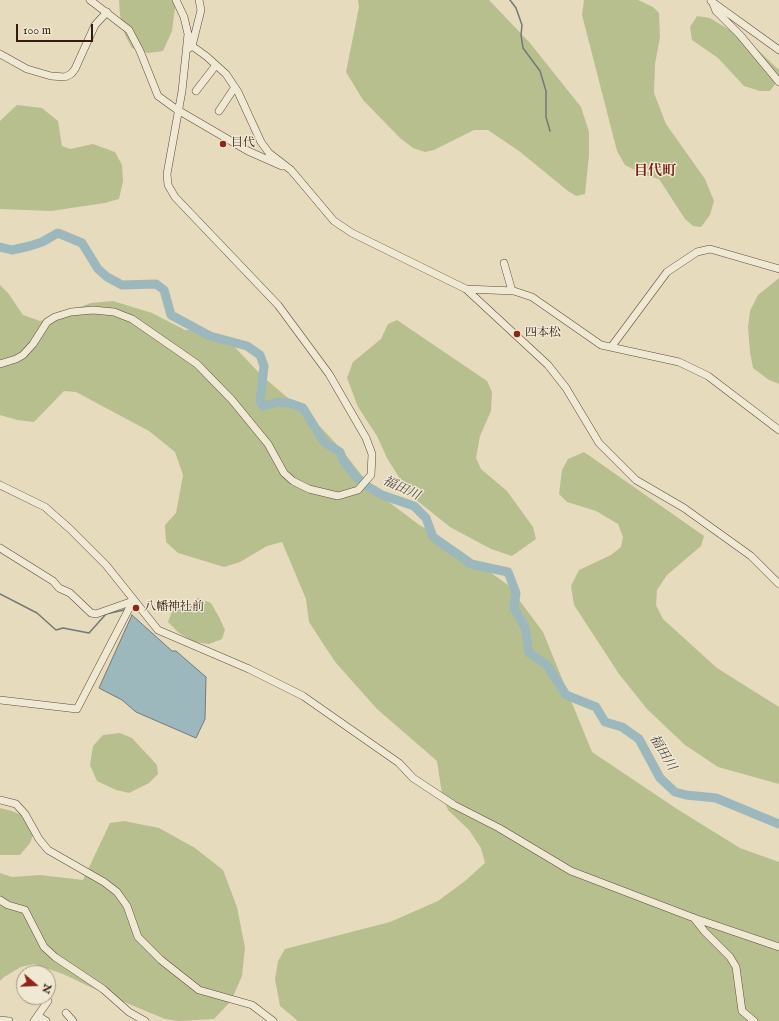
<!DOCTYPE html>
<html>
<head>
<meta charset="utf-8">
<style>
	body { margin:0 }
	#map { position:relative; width:779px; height:1021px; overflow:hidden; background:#e6dbbc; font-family:"IM FELL English",serif }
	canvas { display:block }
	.north { position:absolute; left:16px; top:965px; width:40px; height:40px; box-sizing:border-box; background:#efe8d3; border:1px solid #a49685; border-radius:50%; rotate:109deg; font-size:11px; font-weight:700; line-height:16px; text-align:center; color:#341a11 }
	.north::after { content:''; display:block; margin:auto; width:14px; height:18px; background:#8f2418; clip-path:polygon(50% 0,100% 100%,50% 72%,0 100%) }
	.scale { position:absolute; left:16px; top:24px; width:77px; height:18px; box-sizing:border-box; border:2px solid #341a11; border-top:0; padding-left:5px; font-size:12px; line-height:14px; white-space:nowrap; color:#341a11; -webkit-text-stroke:3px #efe8d3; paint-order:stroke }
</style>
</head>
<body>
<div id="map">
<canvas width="779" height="1021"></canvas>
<div class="north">N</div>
<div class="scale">100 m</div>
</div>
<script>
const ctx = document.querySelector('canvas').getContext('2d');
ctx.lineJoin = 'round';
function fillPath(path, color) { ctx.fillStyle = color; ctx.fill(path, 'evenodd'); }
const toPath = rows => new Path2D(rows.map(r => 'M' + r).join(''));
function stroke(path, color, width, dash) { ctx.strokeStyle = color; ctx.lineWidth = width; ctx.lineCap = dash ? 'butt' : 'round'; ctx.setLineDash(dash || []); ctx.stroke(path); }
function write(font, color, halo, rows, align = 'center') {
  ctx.font = font + ' "IM FELL English","Noto Serif JP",serif'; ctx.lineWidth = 3; ctx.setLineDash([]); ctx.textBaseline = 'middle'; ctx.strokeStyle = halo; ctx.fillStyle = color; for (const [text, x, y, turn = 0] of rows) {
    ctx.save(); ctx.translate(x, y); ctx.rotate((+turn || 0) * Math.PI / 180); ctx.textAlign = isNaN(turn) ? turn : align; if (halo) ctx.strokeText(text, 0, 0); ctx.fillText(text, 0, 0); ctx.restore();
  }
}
fillPath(toPath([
	[119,0,176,0,172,31,163,51,148,53,132,48,125,35,120,15],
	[358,0,489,0,530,43,581,107,589,132,589,155,585,194,576,196,568,191,519,151,488,130,474,130,434,150,425,152,413,148,400,138,363,100,346,72,359,7],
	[584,0,638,0,653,7,659,13,660,37,655,64,654,93,666,124,705,179,714,201,710,215,701,227,693,226,685,219,659,179,644,175,625,165,617,151,582,15],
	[697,16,710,18,728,29,758,50,779,70,779,79,770,91,760,91,744,86,718,58,692,40,690,27],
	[17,105,42,108,58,121,62,146,70,149,93,144,115,152,122,165,123,181,119,199,105,203,51,211,0,209,0,121],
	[779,278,779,384,769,380,753,368,750,352,748,327,750,311,758,295],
	[0,285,8,293,23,315,40,321,91,303,113,301,152,313,185,330,202,330,231,343,261,375,314,420,342,450,373,490,418,524,458,549,508,585,543,632,592,752,677,809,740,848,779,862,779,1021,298,1021,280,1006,275,979,278,961,285,949,390,922,438,901,465,881,485,863,481,848,469,830,448,810,442,794,437,761,377,709,336,663,324,645,309,622,306,599,282,542,267,546,240,562,224,567,178,553,166,542,165,525,176,513,183,475,175,452,149,431,76,392,64,391,34,422,17,420,0,415],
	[397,320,487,381,492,392,491,411,480,436,476,458,481,469,507,491,533,527,536,539,512,556,491,549,450,527,410,495,387,458,377,436,358,407,347,378,353,362,381,339,388,324],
	[584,452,704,536,701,546,667,575,657,590,656,605,663,619,717,668,779,707,779,784,718,767,685,745,647,709,619,674,574,605,571,586,579,570,611,555,621,547,623,537,618,524,596,511,567,502,559,494,562,470,568,459],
	[198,598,211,603,219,617,225,630,222,639,209,644,194,642,179,633,168,622,172,611],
	[120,733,132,738,157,765,158,774,149,783,129,793,116,790,97,781,90,765,93,746,103,735],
	[0,808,12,811,28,818,35,830,30,843,20,855,0,855],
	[124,821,159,828,195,848,223,870,237,907,245,948,242,976,231,1001,214,1019,179,1021,165,1019,105,994,63,974,34,964,21,967,4,977,0,981,0,873,12,877,40,875,83,880,110,823]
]), '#b8bf8e');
const water = toPath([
	[132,615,172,651,176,651,206,677,205,719,196,738,136,712,122,700,99,688,132,615]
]);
fillPath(water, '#9cb8bc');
stroke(water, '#727978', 1);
stroke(toPath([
	[510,0,516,8,522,25,521,35,523,48,540,71,546,91,546,117,550,131],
	[0,594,37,613,56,630,63,628,89,633,106,614,124,610]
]), '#727978', 1.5);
stroke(toPath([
	[0,247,12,250,30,246,42,242,58,233,82,243,98,269,107,277,122,285,156,284,164,290,171,315,210,336,247,346,260,355,264,366,260,401,263,406,279,402,289,403,303,408,324,442,340,452,343,460,355,476,367,486,382,495,414,506,426,518,433,537,471,564,508,572,516,593,514,608,525,627,529,653,547,665,566,695,596,707,605,722,622,727,639,739,660,778,675,792,686,795,716,798,779,824]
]), '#9cb8bc', 9);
const minor = toPath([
	[90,0,129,30,140,51,158,96,176,109,248,151,282,166],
	[711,1,779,50],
	[712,1,716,11,740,35,779,82],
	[192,46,206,56,226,74,238,92,261,142,269,153,291,170,334,221,352,233,466,289,548,365,566,388,599,443,636,480,684,508,751,556,779,584],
	[188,49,192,46,201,10,199,0],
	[0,54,27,69,51,76,65,77,71,74,75,69,95,25,107,12],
	[196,91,216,65],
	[219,111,235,87],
	[504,263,512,291],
	[466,289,514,291,532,297,601,345,679,362,708,376,779,430],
	[612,346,667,272,697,252,710,249,779,269],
	[0,364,16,359,23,355,33,344,47,322,55,317,71,312,93,310,114,312,132,319,197,364,232,400,268,444,284,473,293,481,309,489,338,496,358,490,371,475,372,454,366,438,329,374,278,305,175,197,168,185,167,174,182,91,188,34,184,17,176,0],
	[0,485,45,507,70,529,106,565,158,630,249,669,303,696,399,763,413,778,454,805,499,828,571,871,694,918,779,947],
	[0,548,53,581,59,588,70,593,91,613,96,614,133,601],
	[0,700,77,709,133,601],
	[0,800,16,804,25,814,39,839,48,850,104,882,117,892,127,906,138,937,161,960,199,990,252,1005,273,1021],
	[0,900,8,905,25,910,44,947,55,957,103,989,129,1012,145,1021],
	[694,918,705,932,730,957,736,967,742,1011,754,1021],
	[66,1013,73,1021],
	[38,1016,46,1021],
	[0,1020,9,1021],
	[34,1021,48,1001]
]);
stroke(minor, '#604a3c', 8);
stroke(minor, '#efe8d3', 7);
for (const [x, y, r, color] of [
	[223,144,4,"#8f2418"],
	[517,334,4,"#8f2418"],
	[136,608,4,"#8f2418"]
]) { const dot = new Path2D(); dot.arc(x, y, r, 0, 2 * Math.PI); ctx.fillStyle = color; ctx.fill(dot); stroke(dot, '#efe8d3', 1.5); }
write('12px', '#341a11', '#efe8d3', [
	["目代",231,144],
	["四本松",525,334],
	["八幡神社前",144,608]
], 'left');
write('italic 13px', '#534944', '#efe8d3', [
	["福田川",401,489,25],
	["福田川",662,753,59]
]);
write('bold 14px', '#7a1f14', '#efe8d3', [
	["目代町",655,172]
]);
</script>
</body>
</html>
